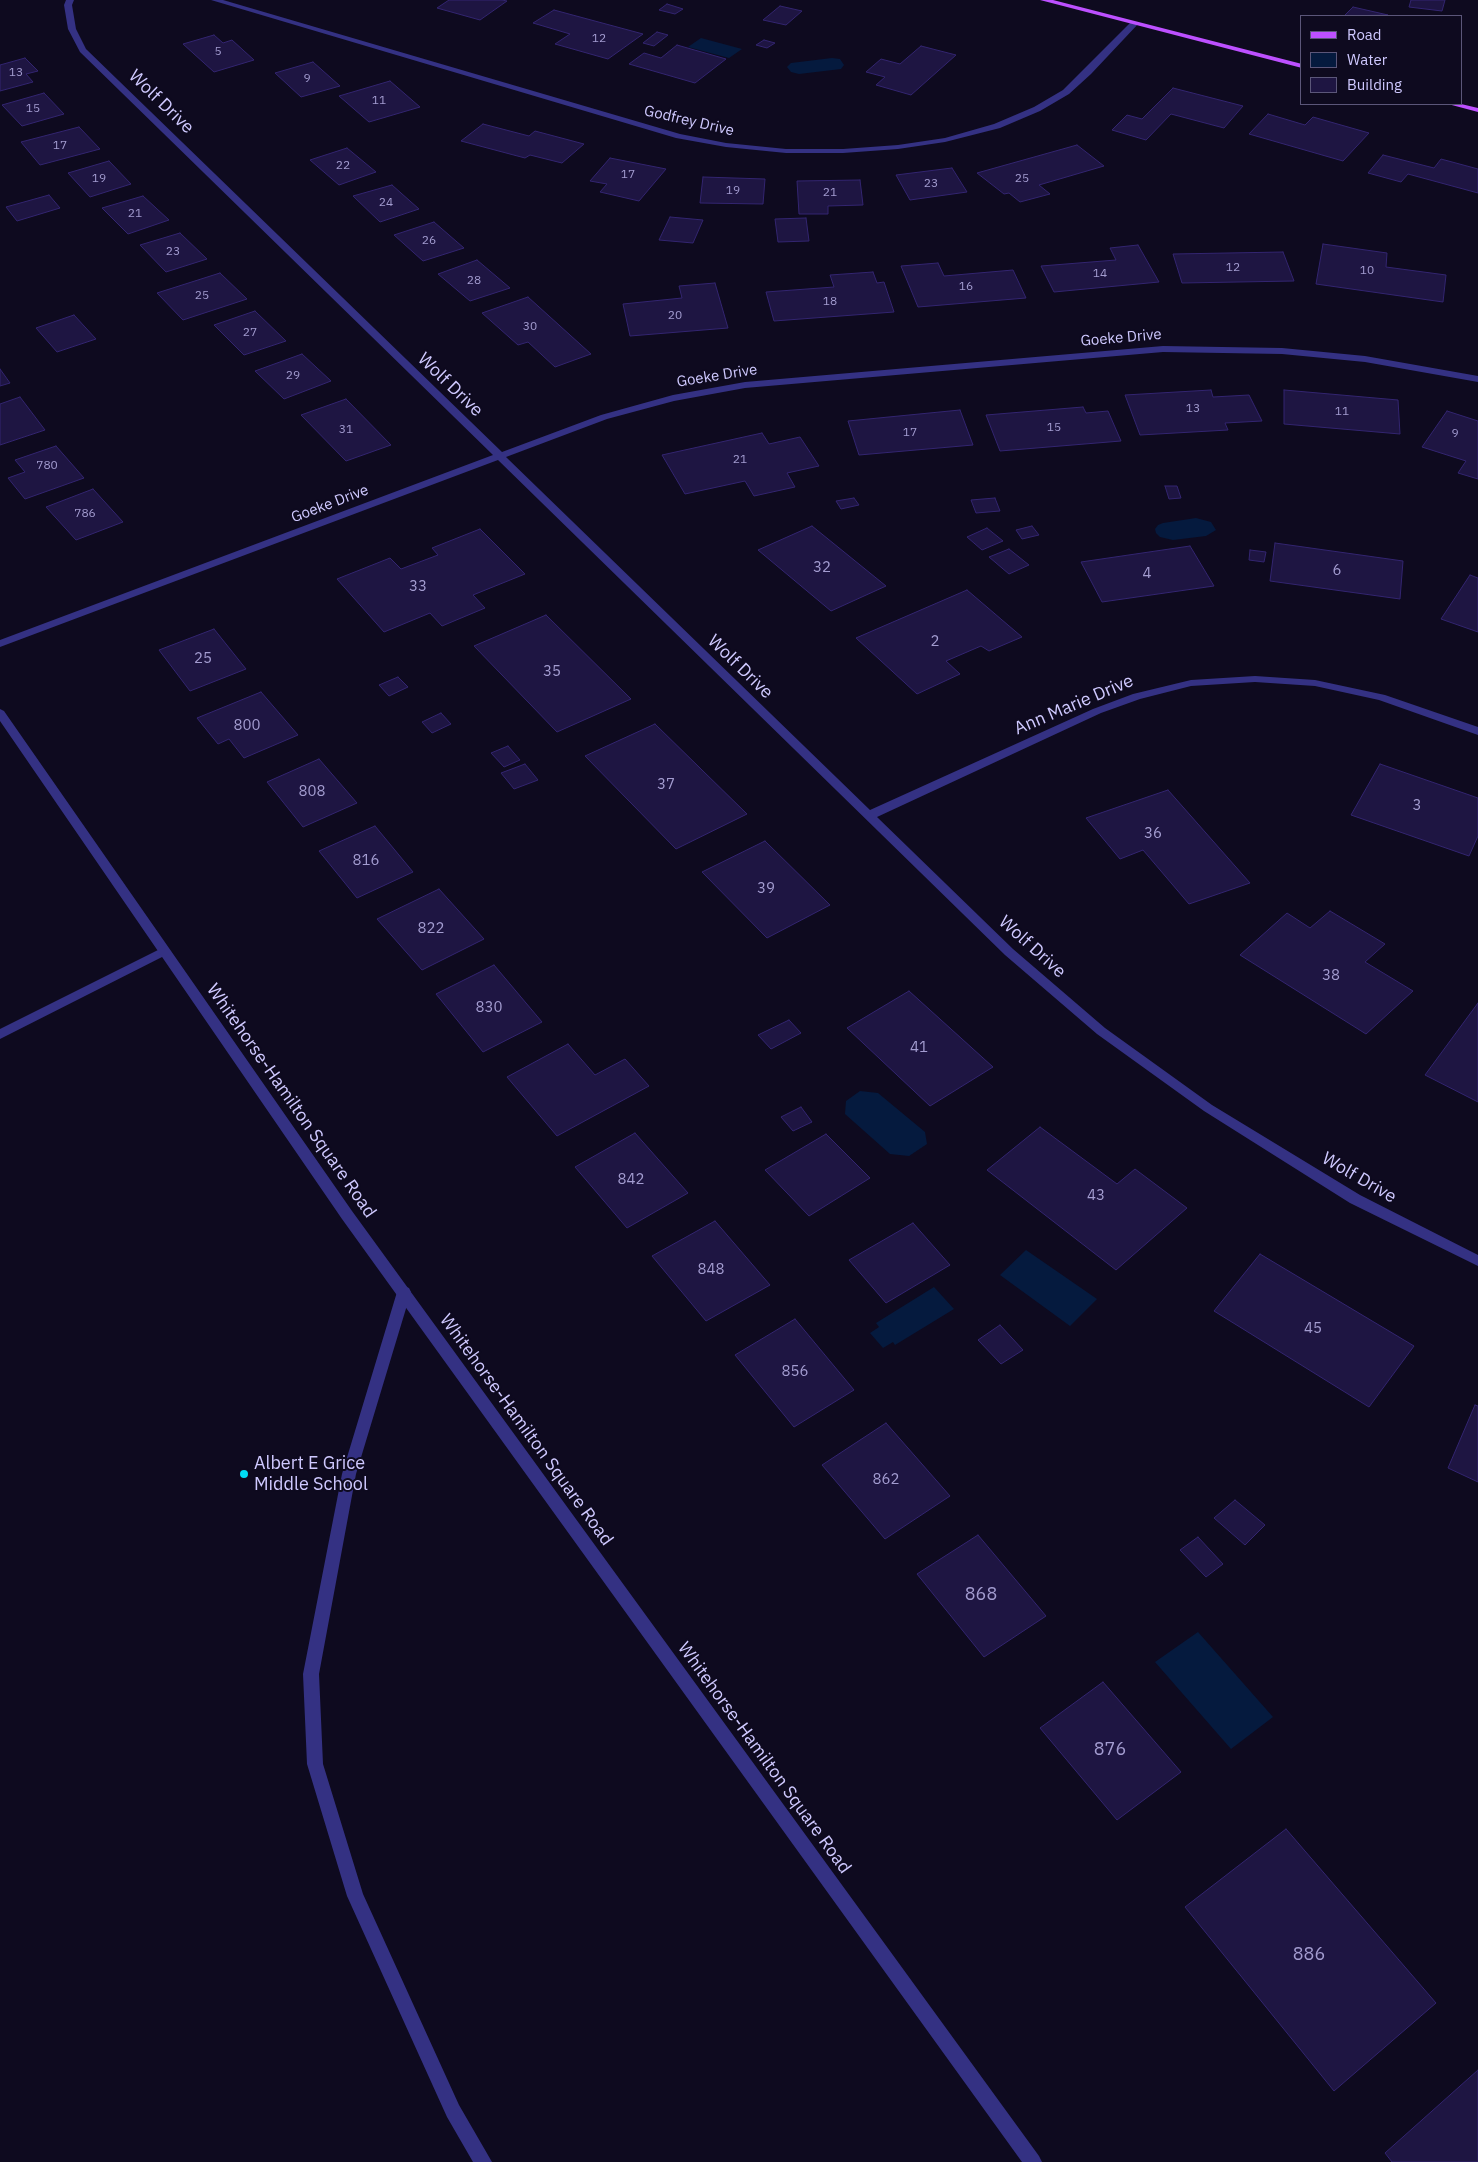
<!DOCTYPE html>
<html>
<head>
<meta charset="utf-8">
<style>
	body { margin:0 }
	#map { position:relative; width:1478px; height:2162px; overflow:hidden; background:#0e0a1f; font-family:"IBM Plex Sans",sans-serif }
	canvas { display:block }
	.legend { position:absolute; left:1300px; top:15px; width:162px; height:90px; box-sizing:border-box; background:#0e0a1f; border:1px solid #5b5679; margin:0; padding:6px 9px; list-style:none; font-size:15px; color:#cfc9ff }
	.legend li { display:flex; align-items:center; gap:10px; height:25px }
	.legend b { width:25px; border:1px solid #5b5679 }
</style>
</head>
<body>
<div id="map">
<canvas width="1478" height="2162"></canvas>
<ul class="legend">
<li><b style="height:6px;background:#bd50ff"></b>Road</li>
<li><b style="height:14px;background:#051a3e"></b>Water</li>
<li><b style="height:14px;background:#1e1542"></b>Building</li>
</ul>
</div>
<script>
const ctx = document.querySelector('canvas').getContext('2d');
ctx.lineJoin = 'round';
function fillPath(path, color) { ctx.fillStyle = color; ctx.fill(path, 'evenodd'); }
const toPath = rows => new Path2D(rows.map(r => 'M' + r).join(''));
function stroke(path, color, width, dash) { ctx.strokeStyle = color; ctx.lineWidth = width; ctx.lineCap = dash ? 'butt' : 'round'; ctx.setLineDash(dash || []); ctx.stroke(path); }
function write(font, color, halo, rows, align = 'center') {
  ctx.font = font + ' "IBM Plex Sans",sans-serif'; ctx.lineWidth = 4; ctx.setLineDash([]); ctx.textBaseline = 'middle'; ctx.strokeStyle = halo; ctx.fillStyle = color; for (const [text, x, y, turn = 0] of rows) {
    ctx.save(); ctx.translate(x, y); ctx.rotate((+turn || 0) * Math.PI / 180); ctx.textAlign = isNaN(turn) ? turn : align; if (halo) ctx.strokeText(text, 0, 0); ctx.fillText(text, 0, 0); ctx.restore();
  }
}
fillPath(toPath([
	[701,38,742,49,729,58,688,47],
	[832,58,840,59,844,65,841,69,799,74,791,72,787,67,791,63],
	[1196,518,1211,522,1216,530,1206,536,1173,540,1160,537,1156,533,1155,529,1158,525,1163,523],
	[860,1091,878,1093,925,1132,927,1144,909,1156,890,1154,845,1114,846,1101],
	[1026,1250,1097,1299,1070,1326,1000,1275],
	[934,1287,954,1309,895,1345,893,1342,883,1348,870,1333,879,1327,876,1323],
	[1198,1632,1273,1717,1231,1749,1155,1662]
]), '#051a3e');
const building = toPath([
	[449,0,502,0,507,1,480,20,437,8,449,0],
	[1411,0,1445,0,1442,11,1409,7,1411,0],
	[667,4,683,9,675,14,659,10,667,4],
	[780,6,802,11,786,25,763,20,780,6],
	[1353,7,1388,15,1344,16,1353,7],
	[554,10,643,34,608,59,555,44,570,34,533,23,554,10],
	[657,32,668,35,654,46,643,43,657,32],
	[214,35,223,43,232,40,254,60,214,72,183,44,214,35],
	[764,40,775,43,767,48,756,45,764,40],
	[677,45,726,59,695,83,629,64,644,53,661,58,677,45],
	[921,46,956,55,911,95,876,85,885,77,866,72,881,59,900,64,921,46],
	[25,58,38,71,26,74,33,82,0,91,0,65,25,58],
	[313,62,340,86,301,97,275,73,313,62],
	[390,81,420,107,369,122,339,96,390,81],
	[1173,88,1243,106,1224,128,1171,114,1146,140,1112,130,1127,115,1142,119,1173,88],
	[44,93,64,114,22,126,2,105,44,93],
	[1268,114,1305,125,1313,117,1369,133,1343,161,1249,134,1268,114],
	[483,124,529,136,535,131,584,144,562,163,530,155,525,158,461,141,483,124],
	[79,127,100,149,40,165,21,142,79,127],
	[1077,145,1104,166,1039,185,1050,194,1020,202,1009,193,1004,194,977,173,1077,145],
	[347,148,376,172,339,185,310,160,347,148],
	[1383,155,1434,168,1441,159,1478,169,1478,193,1408,174,1401,182,1368,173,1383,155],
	[610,158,666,169,639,201,600,192,607,184,590,181,610,158],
	[109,161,131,184,90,197,68,173,109,161],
	[952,168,967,192,910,200,896,175,952,168],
	[703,177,765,179,763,204,700,203,703,177],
	[860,180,863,205,828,206,828,214,799,214,797,181,860,180],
	[392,185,419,209,380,222,353,196,392,185],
	[49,195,60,208,17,221,6,207,49,195],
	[143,196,169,220,128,234,102,208,143,196],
	[670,217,703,220,693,243,659,240,670,217],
	[806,218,809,241,778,242,775,219,806,218],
	[434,222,464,248,423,261,394,235,434,222],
	[180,233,207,259,166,272,140,245,180,233],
	[1323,244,1387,253,1386,267,1446,275,1443,302,1316,284,1323,244],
	[1138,245,1159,282,1054,292,1041,266,1116,260,1110,248,1138,245],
	[1283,252,1294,281,1182,283,1173,254,1283,252],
	[477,260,510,288,470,301,438,274,477,260],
	[938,263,944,276,1013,270,1026,298,918,307,901,266,938,263],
	[873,272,877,283,884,282,894,312,774,321,766,292,834,287,830,275,873,272],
	[220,273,247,299,183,320,157,293,220,273],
	[715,283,728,328,630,336,623,304,682,298,679,286,715,283],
	[528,297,591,354,555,367,528,342,518,345,482,313,528,297],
	[255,311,286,341,244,355,214,325,255,311],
	[74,315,96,339,57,352,36,328,74,315],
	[302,354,331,381,284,399,255,371,302,354],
	[0,369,10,383,0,386,0,369],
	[1211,390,1213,397,1249,395,1262,421,1225,423,1228,430,1140,435,1125,395,1211,390],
	[1284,390,1398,400,1400,434,1284,424,1284,390],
	[20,397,45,430,0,445,0,404,20,397],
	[346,399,391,445,346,461,301,415,346,399],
	[1083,407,1086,413,1108,411,1121,441,1000,451,986,415,1083,407],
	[960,410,973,445,859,455,848,421,960,410],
	[1447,411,1478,421,1478,479,1458,473,1466,461,1422,447,1447,411],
	[762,433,769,444,800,437,819,466,787,473,795,487,754,496,745,481,685,494,662,455,762,433],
	[56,446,84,478,25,499,8,478,25,472,15,460,56,446],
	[1165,486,1177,486,1181,498,1169,499,1165,486],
	[93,489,123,522,76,540,46,507,93,489],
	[854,498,859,505,841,509,836,501,854,498],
	[995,498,1000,511,976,513,971,500,995,498],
	[812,526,886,586,831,611,758,550,812,526],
	[1032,526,1039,535,1022,539,1016,530,1032,526],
	[987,528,1003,541,982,550,967,537,987,528],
	[480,529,525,574,473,595,485,608,442,626,430,613,384,632,337,579,390,558,401,569,438,555,432,548,480,529],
	[1275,543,1403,561,1400,599,1270,581,1275,543],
	[1190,546,1214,586,1102,602,1081,562,1190,546],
	[1009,549,1029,565,1009,574,989,557,1009,549],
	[1250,550,1266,552,1264,562,1249,560,1250,550],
	[1470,575,1478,578,1478,632,1441,619,1470,575],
	[967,590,1022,637,989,651,981,646,946,661,960,674,917,694,856,638,967,590],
	[546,615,631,699,557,732,474,646,546,615],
	[214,629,246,669,190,691,159,650,214,629],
	[398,677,408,687,389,696,379,685,398,677],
	[261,692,298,735,244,758,229,739,218,744,197,718,261,692],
	[441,713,451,724,432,733,422,722,441,713],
	[655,724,747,814,676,849,585,756,655,724],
	[508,746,520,760,504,767,491,753,508,746],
	[319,759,357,803,303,827,267,782,319,759],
	[525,764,538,780,514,789,501,773,525,764],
	[1380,764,1478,798,1478,836,1469,856,1351,815,1380,764],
	[1168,790,1250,883,1189,904,1143,850,1120,859,1086,818,1168,790],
	[375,826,413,872,357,898,319,851,375,826],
	[765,841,830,905,767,938,702,872,765,841],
	[439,889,484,939,422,970,377,919,439,889],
	[1330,911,1385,944,1365,962,1413,991,1366,1034,1240,955,1287,913,1310,928,1330,911],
	[494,965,542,1022,483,1052,436,994,494,965],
	[909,991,993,1067,930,1106,847,1028,909,991],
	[1478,1003,1478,1102,1425,1075,1478,1003],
	[789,1020,801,1033,771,1049,758,1035,789,1020],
	[568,1044,595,1075,625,1059,649,1086,557,1136,507,1077,568,1044],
	[801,1107,812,1122,793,1131,781,1117,801,1107],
	[1040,1127,1117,1184,1135,1169,1187,1208,1116,1270,987,1170,1040,1127],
	[635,1133,688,1193,627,1228,575,1167,635,1133],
	[826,1134,870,1178,809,1216,765,1170,826,1134],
	[715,1221,770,1285,706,1321,652,1256,715,1221],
	[913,1223,950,1265,886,1303,849,1260,913,1223],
	[1260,1254,1414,1346,1369,1407,1214,1311,1260,1254],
	[795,1319,854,1390,794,1427,735,1355,795,1319],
	[1000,1325,1023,1350,1001,1364,978,1340,1000,1325],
	[1475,1405,1478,1406,1478,1482,1448,1468,1475,1405],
	[886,1423,950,1496,885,1539,822,1465,886,1423],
	[1235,1500,1265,1525,1245,1545,1214,1518,1235,1500],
	[978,1535,1046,1616,984,1657,917,1574,978,1535],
	[1198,1537,1223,1564,1206,1577,1180,1550,1198,1537],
	[1103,1682,1181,1772,1117,1820,1040,1728,1103,1682],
	[1286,1829,1436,2003,1334,2091,1185,1907,1286,1829],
	[1478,2070,1478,2162,1392,2162,1385,2153,1478,2070]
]);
fillPath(building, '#1e1542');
stroke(building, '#332570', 1);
fillPath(toPath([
	[164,947,168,948,170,951,168,954,0,1039,0,1029,164,947],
	[404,1286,409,1288,411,1292,356,1474,319,1674,323,1764,363,1894,459,2105,492,2162,473,2162,447,2117,347,1896,307,1764,303,1674,342,1474,397,1292,399,1288,404,1286]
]), '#343183');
fillPath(toPath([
	[66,0,74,0,72,5,76,29,86,49,502,452,601,415,673,395,745,382,1163,346,1282,348,1365,356,1478,376,1478,382,1365,362,1282,354,1163,352,745,388,674,401,607,419,506,457,870,810,1093,709,1133,694,1191,680,1255,676,1315,680,1385,695,1478,727,1478,735,1379,700,1315,686,1255,682,1191,686,1140,699,1101,713,877,817,1013,949,1105,1028,1212,1105,1360,1195,1478,1255,1478,1266,1350,1203,1204,1111,1097,1034,1005,955,498,460,0,647,0,640,493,455,80,52,68,29,64,5,66,0],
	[211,0,223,0,680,134,726,143,786,149,843,149,898,145,945,138,994,124,1034,107,1063,90,1132,21,1139,23,1091,74,1069,94,1040,111,1000,128,945,142,898,149,843,153,786,153,726,147,676,138,211,0]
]), '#343183');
fillPath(toPath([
	[0,709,4,711,352,1211,1039,2156,1042,2162,1022,2162,342,1219,0,721,0,709]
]), '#343183');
fillPath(toPath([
	[1040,0,1053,0,1302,64,1302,68,1040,0],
	[1448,104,1461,104,1478,108,1478,112,1448,104]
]), '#bd50ff');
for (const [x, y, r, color] of [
	[244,1474,5,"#00dcf4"]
]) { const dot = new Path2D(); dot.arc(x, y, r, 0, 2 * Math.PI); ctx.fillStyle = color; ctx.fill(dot); stroke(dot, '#0e0a1f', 2); }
write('12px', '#a39cd0', null, [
	["12",599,39],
	["5",218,52],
	["13",16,73],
	["9",307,79],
	["11",379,101],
	["15",33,109],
	["17",60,146],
	["22",343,166],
	["17",628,175],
	["19",99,179],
	["25",1022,179],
	["23",931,184],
	["19",733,191],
	["21",830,193],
	["24",386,203],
	["21",135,214],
	["26",429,241],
	["23",173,252],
	["12",1233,268],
	["10",1367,271],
	["14",1100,274],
	["28",474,281],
	["16",966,287],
	["25",202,296],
	["18",830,302],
	["20",675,316],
	["30",530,327],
	["27",250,333],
	["29",293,376],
	["13",1193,409],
	["11",1342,412],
	["15",1054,428],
	["31",346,430],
	["17",910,433],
	["9",1455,434],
	["21",740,460],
	["780",47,466],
	["786",85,514]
]);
write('15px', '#cfc9ff', '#0e0a1f', [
	["Godfrey Drive",689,121,13],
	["Goeke Drive",1121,338,-5],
	["Goeke Drive",717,376,-9],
	["Goeke Drive",330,504,-21]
]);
write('15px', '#a39cd0', null, [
	["32",822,568],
	["6",1337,571],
	["4",1147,574],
	["33",418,587],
	["2",935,642],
	["25",203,659],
	["35",552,672],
	["800",247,726],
	["37",666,785],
	["808",312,792],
	["3",1417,806],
	["36",1153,834],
	["816",366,861],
	["39",766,889],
	["822",431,929],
	["38",1331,976],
	["830",489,1008],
	["41",919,1048],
	["842",631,1180],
	["43",1096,1196],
	["848",711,1270],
	["45",1313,1329],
	["856",795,1372],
	["862",886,1480]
]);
write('18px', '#cfc9ff', '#0e0a1f', [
	["Wolf Drive",161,102,44],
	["Wolf Drive",450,385,44],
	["Wolf Drive",740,667,44],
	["Ann Marie Drive",1074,705,-23],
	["Wolf Drive",1032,947,42],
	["Whitehorse-Hamilton Square Road",291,1101,55],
	["Wolf Drive",1359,1178,30],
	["Whitehorse-Hamilton Square Road",526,1430,54],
	["Whitehorse-Hamilton Square Road",764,1758,54]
]);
write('18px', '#cfc9ff', '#0e0a1f', [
	["Albert E Grice",254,1464],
	["Middle School",254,1485]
], 'left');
write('18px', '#a39cd0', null, [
	["868",981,1595],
	["876",1110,1750],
	["886",1309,1955]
]);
</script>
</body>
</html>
